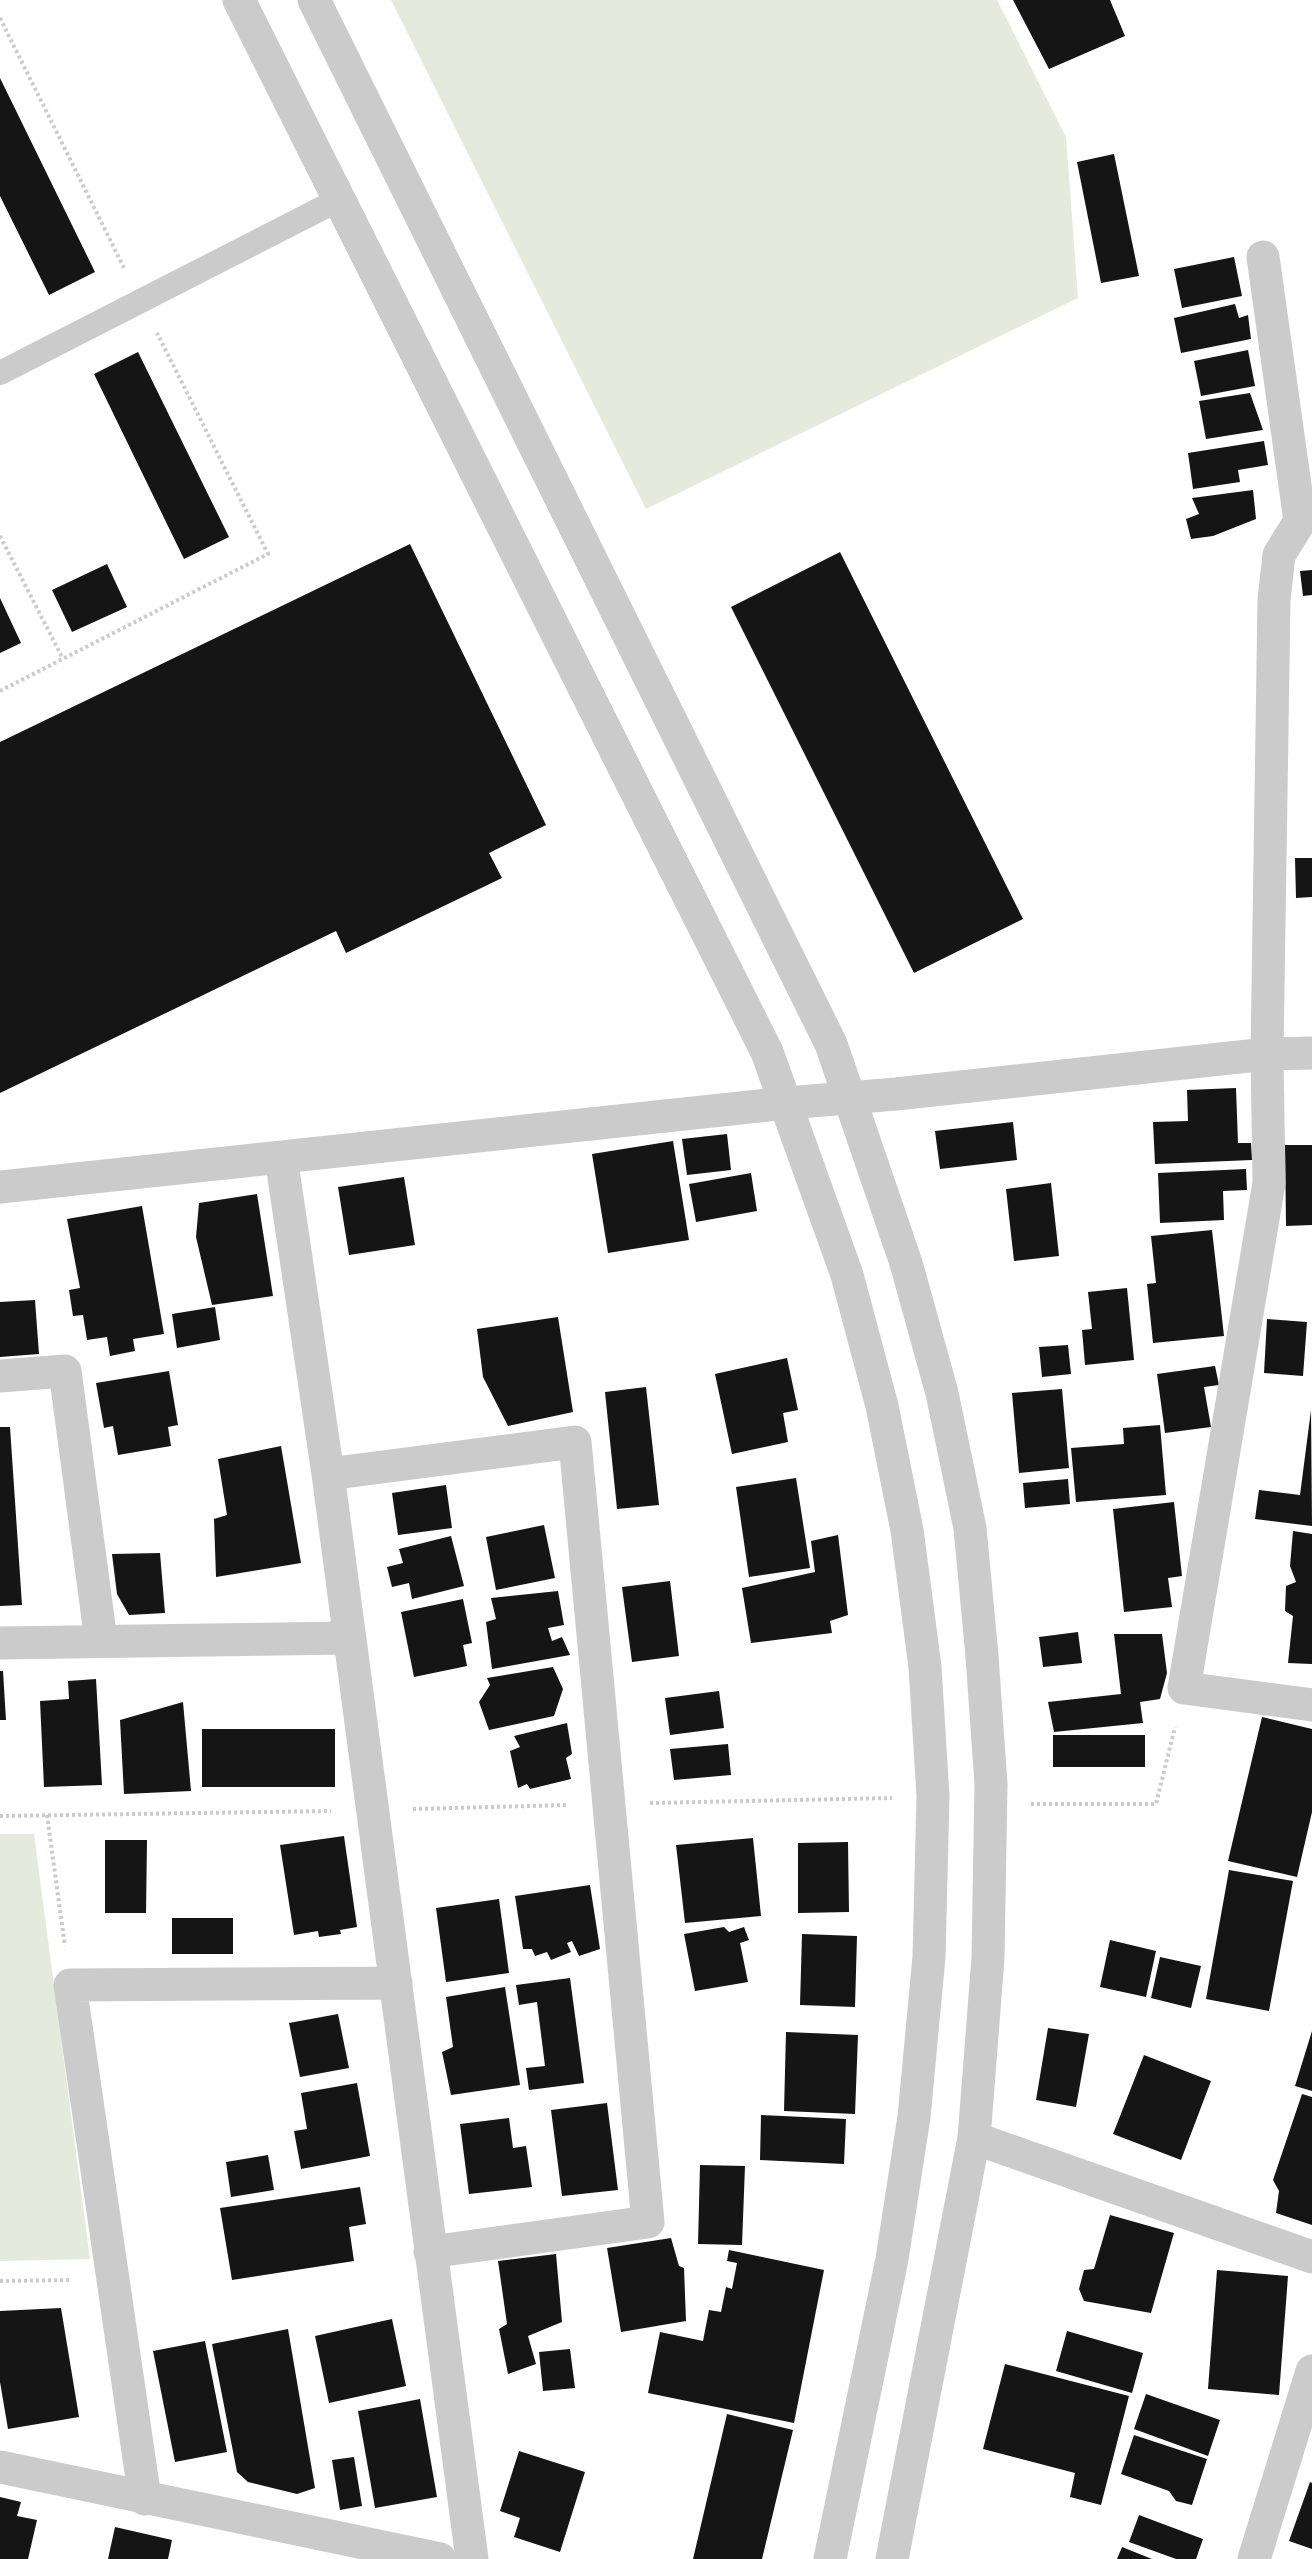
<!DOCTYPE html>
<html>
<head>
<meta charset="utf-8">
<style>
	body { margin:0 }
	canvas { display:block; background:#fff }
</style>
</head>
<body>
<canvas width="1312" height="2559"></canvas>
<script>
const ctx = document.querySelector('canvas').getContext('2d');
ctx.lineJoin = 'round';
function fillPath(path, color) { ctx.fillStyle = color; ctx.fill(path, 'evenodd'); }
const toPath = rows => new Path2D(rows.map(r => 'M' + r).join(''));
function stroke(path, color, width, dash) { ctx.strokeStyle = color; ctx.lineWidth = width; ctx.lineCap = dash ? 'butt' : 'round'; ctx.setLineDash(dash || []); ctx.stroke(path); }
fillPath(toPath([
	[391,0,997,0,1066,137,1078,298,646,509],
	[0,1834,34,1834,90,2259,0,2261]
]), '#e5eadd');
fillPath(toPath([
	[1013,0,1110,0,1125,36,1049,69],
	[0,78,95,272,49,295,0,196],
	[1114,154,1139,276,1101,283,1077,162],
	[1234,257,1242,296,1182,308,1174,269],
	[1235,304,1239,318,1248,315,1251,339,1181,353,1174,318],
	[1248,350,1255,386,1201,396,1194,361],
	[138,352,229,537,184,559,94,374],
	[1250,393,1263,430,1206,439,1199,401],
	[1264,441,1268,465,1238,470,1240,482,1193,489,1188,453],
	[1253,490,1256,519,1213,536,1191,539,1186,519,1199,514,1192,498],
	[410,544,546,825,489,853,502,878,346,953,336,931,0,1093,0,742],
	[840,552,1023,919,914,973,731,607],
	[107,564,127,607,72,632,52,590],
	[1312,570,1312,595,1303,596,1300,571],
	[0,598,21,643,0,653],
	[1295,858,1312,858,1312,897,1296,898],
	[1236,1088,1238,1143,1251,1143,1252,1160,1155,1164,1153,1122,1188,1121,1187,1090],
	[1013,1122,1017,1160,940,1169,935,1131],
	[727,1134,731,1170,687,1175,682,1139],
	[673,1141,689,1240,608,1253,592,1154],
	[1285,1145,1312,1145,1312,1225,1286,1226],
	[1246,1169,1247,1190,1223,1191,1224,1220,1160,1223,1158,1173],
	[751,1173,757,1211,696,1222,689,1184],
	[404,1177,415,1245,349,1255,338,1187],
	[1051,1183,1059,1256,1014,1261,1006,1189],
	[257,1194,273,1296,212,1305,196,1237,199,1203],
	[142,1206,164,1334,133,1339,135,1351,110,1356,107,1337,87,1340,83,1315,73,1316,69,1290,80,1288,67,1219],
	[1212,1230,1224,1336,1153,1343,1147,1284,1156,1283,1151,1236],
	[1127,1288,1134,1360,1085,1365,1082,1330,1092,1329,1088,1292],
	[35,1300,39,1354,0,1357,0,1302],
	[215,1307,220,1340,177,1348,172,1314],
	[558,1317,573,1412,508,1426,483,1377,477,1329],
	[1267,1319,1307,1322,1303,1376,1264,1373],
	[1068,1345,1071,1374,1042,1377,1039,1347],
	[787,1358,798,1410,783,1413,788,1442,732,1454,715,1374],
	[1215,1366,1219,1385,1204,1387,1211,1427,1165,1433,1157,1374],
	[169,1371,178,1425,168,1427,171,1446,118,1455,113,1426,104,1428,96,1383],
	[646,1387,659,1505,617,1509,605,1392],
	[1062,1389,1069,1468,1019,1473,1012,1393],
	[1311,1410,1312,1526,1255,1519,1259,1490,1300,1495],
	[1160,1425,1166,1495,1076,1502,1071,1448,1124,1444,1123,1428],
	[0,1427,10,1427,22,1605,0,1606],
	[281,1446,301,1563,216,1577,214,1519,227,1515,218,1459],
	[796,1478,810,1568,749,1577,736,1487],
	[1068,1479,1070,1504,1025,1508,1023,1483],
	[446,1485,452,1528,398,1535,392,1493],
	[1174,1502,1182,1576,1168,1578,1172,1607,1124,1612,1113,1509],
	[544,1525,555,1578,496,1590,486,1537],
	[1293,1531,1312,1534,1312,1664,1288,1663,1293,1616,1285,1611,1286,1586,1296,1582,1290,1566],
	[838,1535,848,1615,830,1621,832,1633,751,1643,742,1588,815,1572,811,1541],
	[451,1536,464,1586,412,1599,409,1583,392,1587,387,1567,403,1563,399,1549],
	[160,1553,165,1613,129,1615,117,1594,112,1554],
	[670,1581,679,1656,632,1662,622,1587],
	[558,1591,564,1625,548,1628,552,1641,562,1637,570,1655,492,1669,486,1622,496,1619,491,1598],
	[463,1599,472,1643,463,1645,467,1666,414,1677,401,1612],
	[1078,1632,1082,1663,1043,1667,1039,1637],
	[1114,1634,1162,1634,1167,1673,1160,1699,1140,1702,1143,1723,1054,1732,1048,1702,1121,1694],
	[553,1667,563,1689,554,1716,489,1730,479,1702,490,1685,487,1678],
	[0,1671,3,1671,6,1720,0,1720],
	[96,1679,102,1785,44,1787,40,1701,69,1699,68,1681],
	[719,1691,724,1728,670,1735,665,1698],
	[183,1702,191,1791,124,1794,120,1720],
	[1262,1717,1312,1729,1312,1812,1297,1877,1228,1861],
	[567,1723,572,1754,566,1758,571,1779,530,1789,527,1784,518,1788,510,1751,520,1747,514,1736],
	[202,1729,335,1729,335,1787,202,1787],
	[1053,1735,1145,1735,1145,1767,1053,1767],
	[728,1744,731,1775,674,1780,670,1749],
	[344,1836,357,1927,340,1930,341,1934,319,1937,318,1931,294,1935,280,1845],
	[753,1838,761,1916,685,1923,676,1845],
	[105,1840,147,1840,146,1913,105,1913],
	[848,1842,849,1912,798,1913,798,1843],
	[1229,1870,1293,1881,1269,2011,1206,1999],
	[590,1885,600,1949,579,1956,572,1941,567,1943,571,1952,551,1960,547,1952,535,1956,532,1949,523,1949,515,1896],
	[499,1899,509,1973,446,1982,436,1908],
	[172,1918,233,1918,233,1954,172,1954],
	[724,1927,729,1932,744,1927,749,1940,740,1943,748,1982,695,1991,684,1934],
	[802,1934,857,1936,855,2007,800,2005],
	[1110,1940,1156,1951,1146,1997,1100,1987],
	[1160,1957,1201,1966,1191,2008,1151,1998],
	[570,1978,584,2083,529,2090,526,2068,545,2066,537,2002,519,2005,516,1985],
	[505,1987,520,2085,451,2095,442,2052,453,2047,446,1997],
	[338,2014,349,2068,300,2077,289,2023],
	[1048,2028,1089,2034,1076,2107,1036,2100],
	[1312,2031,1312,2091,1295,2086],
	[786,2032,858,2035,855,2114,784,2111],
	[1144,2055,1211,2081,1181,2160,1113,2134],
	[357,2083,370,2156,301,2169,294,2131,307,2129,301,2093],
	[1302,2094,1312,2097,1312,2225,1276,2213,1279,2191,1273,2180],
	[607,2103,618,2190,562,2196,551,2110],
	[761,2115,846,2119,844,2164,760,2160],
	[509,2118,513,2148,526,2146,532,2187,469,2194,460,2124],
	[268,2155,274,2190,231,2197,226,2162],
	[700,2165,745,2166,742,2245,698,2244],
	[360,2187,366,2224,349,2227,354,2261,232,2280,220,2208],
	[1110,2215,1174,2233,1151,2313,1084,2301,1079,2289,1084,2270,1094,2269],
	[671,2238,679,2266,684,2268,686,2321,621,2332,607,2248],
	[729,2250,824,2270,794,2423,648,2393,660,2332,703,2341,709,2310,721,2312,726,2287,732,2289,737,2263,727,2261],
	[556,2254,562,2322,528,2336,536,2364,508,2374,499,2329,507,2324,498,2261],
	[1217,2270,1288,2276,1279,2395,1208,2389],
	[61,2308,79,2417,8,2429,0,2382,0,2311],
	[392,2319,406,2386,329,2403,315,2336],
	[288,2329,315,2488,297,2494,248,2482,237,2472,212,2344],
	[1067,2331,1143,2353,1132,2393,1056,2371],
	[205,2341,227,2452,175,2462,153,2351],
	[570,2349,575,2388,543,2391,539,2352],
	[1005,2364,1129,2396,1101,2505,1070,2497,1075,2473,983,2449],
	[1146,2394,1220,2420,1208,2456,1134,2429],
	[420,2399,437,2497,375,2508,358,2411],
	[727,2414,793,2430,762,2559,693,2559],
	[1134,2435,1207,2459,1192,2505,1176,2501,1169,2491,1121,2474],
	[519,2451,585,2472,560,2552,514,2537,520,2518,500,2511],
	[354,2457,362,2506,340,2510,332,2460],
	[1310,2482,1312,2483,1312,2549,1289,2541],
	[0,2497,21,2502,17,2516,37,2520,28,2559,0,2559],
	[1139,2515,1203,2539,1196,2559,1176,2559,1129,2542],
	[115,2527,172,2540,168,2559,108,2559],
	[1122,2547,1152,2559,1117,2559]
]), '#151515');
stroke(toPath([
	[0,18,125,270],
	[0,536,63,659],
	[0,691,268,554,157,333],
	[650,1803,892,1798],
	[1031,1804,1156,1804,1175,1727],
	[413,1809,568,1805],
	[47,1815,65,1946],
	[0,1816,331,1811],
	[0,2281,72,2280]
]), '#cbcbcb', 4, [3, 3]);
stroke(toPath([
	[0,373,340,199]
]), '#cbcbcb', 24);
stroke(toPath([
	[1263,257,1300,521],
	[1312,514,1300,521,1279,555,1274,600,1267,1054,1269,1183,1184,1688,1312,1705],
	[281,1157,328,1474,472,2559],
	[0,1187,787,1103,896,1094,1267,1054,1312,1053],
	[0,1376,65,1371,101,1641],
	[328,1474,575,1442,648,2222,430,2252],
	[0,1643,348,1638],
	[974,2138,1312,2257],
	[0,2467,440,2559],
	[145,2499,70,1985,396,1983],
	[1254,2559,1312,2371]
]), '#cbcbcb', 33);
stroke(toPath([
	[239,0,767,1052,847,1275,882,1406,907,1530,925,1667,933,1796,929,1957,914,2117,892,2259,830,2559],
	[314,0,831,1044,906,1263,942,1393,970,1528,982,1656,991,1784,988,1958,974,2138,892,2559]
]), '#cbcbcb', 33);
</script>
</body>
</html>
